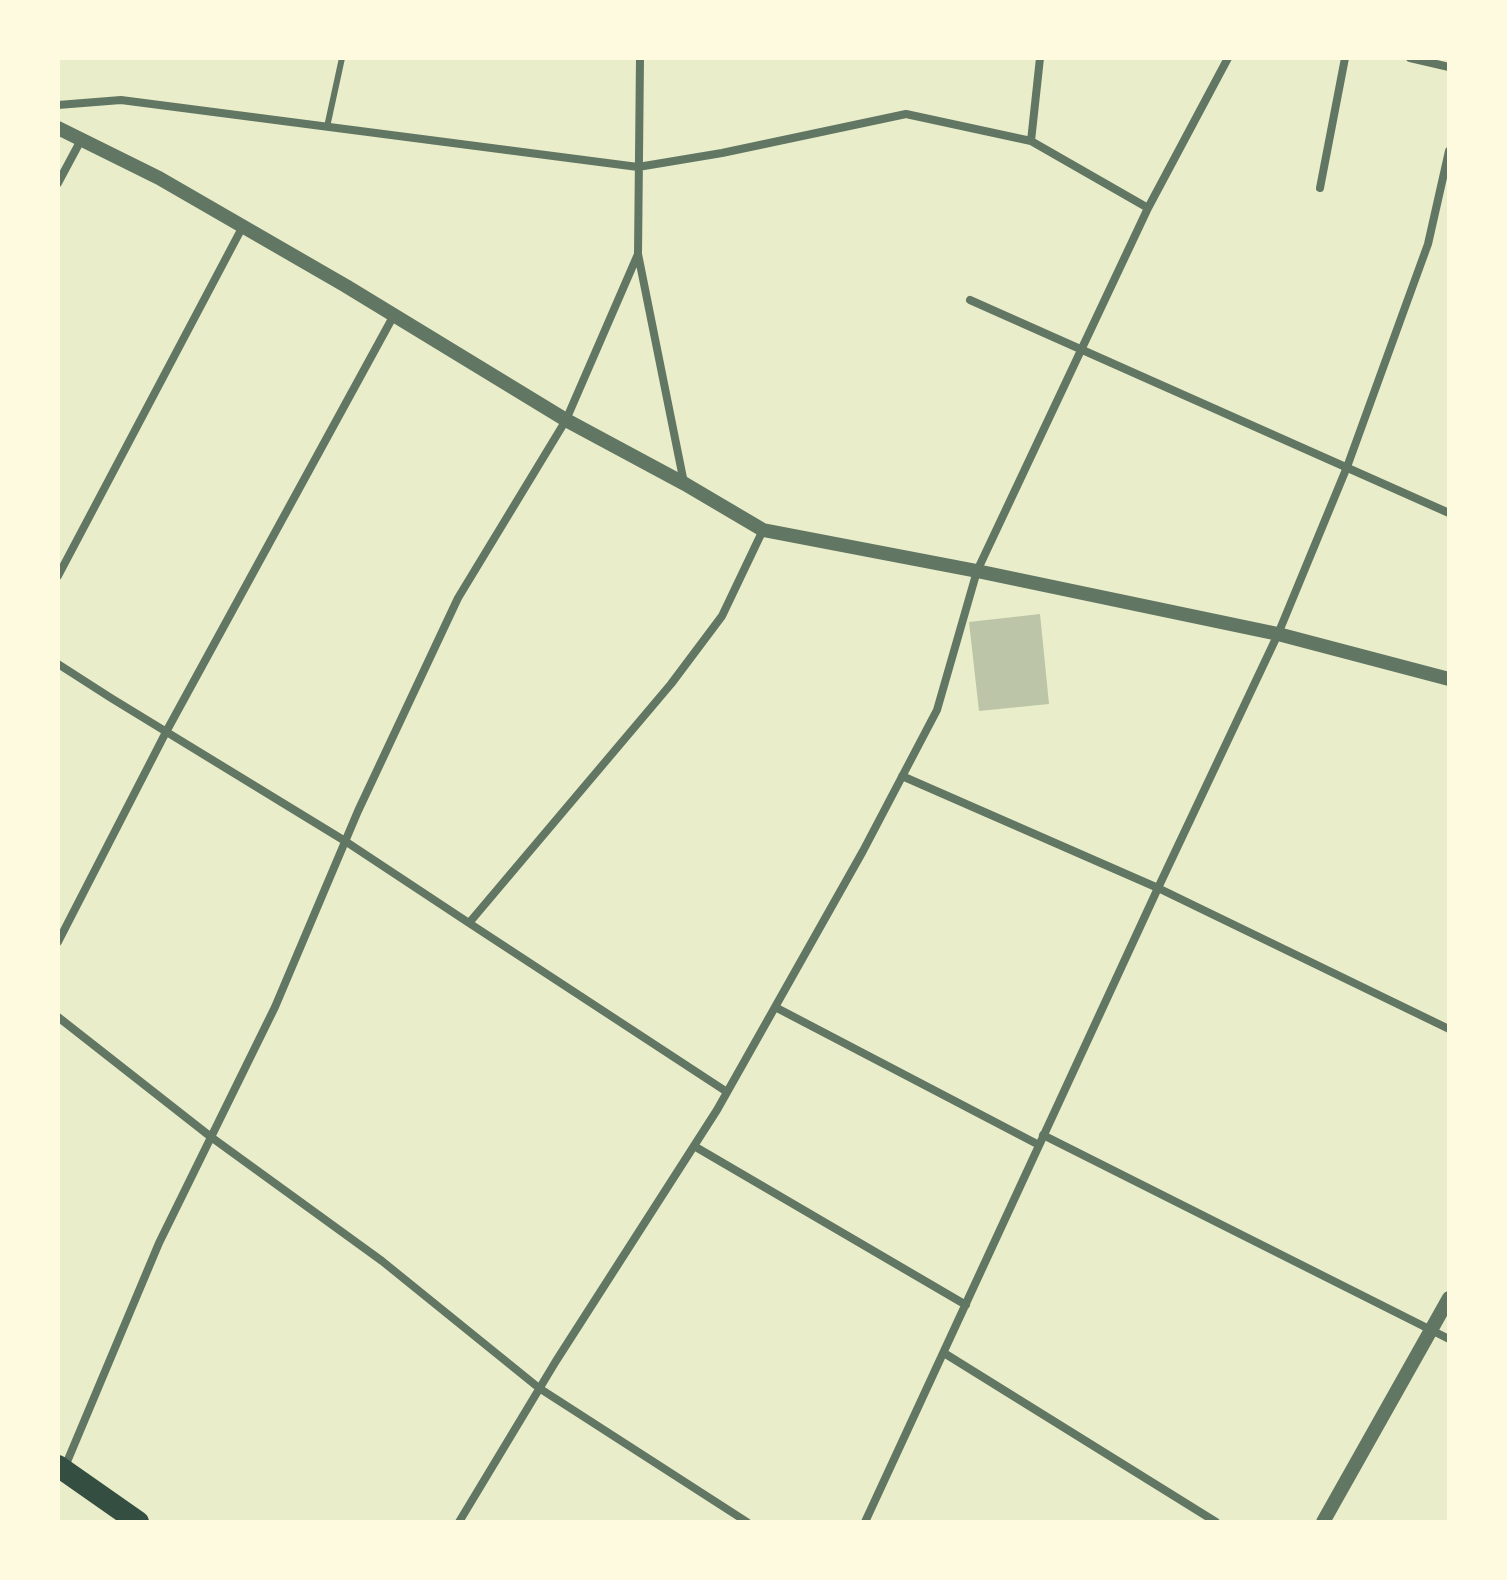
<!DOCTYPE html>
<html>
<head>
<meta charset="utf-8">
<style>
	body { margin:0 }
	#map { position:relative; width:1507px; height:1580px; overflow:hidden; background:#e9edc9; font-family:"Fira Sans Condensed",sans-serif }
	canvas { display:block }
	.frame { position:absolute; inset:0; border:60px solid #fefae0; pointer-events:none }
</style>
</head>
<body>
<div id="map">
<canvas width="1507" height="1580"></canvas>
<div class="frame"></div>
</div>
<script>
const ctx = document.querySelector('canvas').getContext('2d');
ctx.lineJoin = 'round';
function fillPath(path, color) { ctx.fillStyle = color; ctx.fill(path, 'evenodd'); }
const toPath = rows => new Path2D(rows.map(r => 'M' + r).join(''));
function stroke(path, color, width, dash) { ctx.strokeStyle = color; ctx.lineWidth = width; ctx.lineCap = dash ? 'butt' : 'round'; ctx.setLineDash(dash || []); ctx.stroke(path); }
fillPath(toPath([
	[1040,614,1049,704,979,711,969,622]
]), '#bcc5a7');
stroke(toPath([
	[327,127,342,58]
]), '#617663', 6);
stroke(toPath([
	[1410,58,1449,67],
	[58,105,121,100,638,167,722,153,906,114,1031,141,1148,208],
	[1031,141,1040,58],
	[58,183,81,140],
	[1320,188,1345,58],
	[638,254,684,483],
	[970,300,1449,513],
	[58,576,243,226],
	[58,664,111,698,345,841,469,923,671,684,722,616,763,530],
	[902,776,1158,888,1449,1029],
	[469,923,727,1092],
	[58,942,166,732,394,315],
	[775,1007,1039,1145],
	[58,1017,211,1137,382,1261,539,1388,747,1522],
	[1043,1135,1449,1339],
	[694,1146,966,1305],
	[944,1353,1216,1522],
	[64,1469,159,1243,275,1007,358,811,458,598,566,420,638,254,640,58],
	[459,1522,556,1361,717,1110,863,851,937,710,977,571,1148,208,1228,58],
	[865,1522,1158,888,1278,634,1347,467,1428,244,1449,151]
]), '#617663', 8);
stroke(toPath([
	[58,128,159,178,346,286,566,420,685,484,763,530,977,571,1278,634,1449,679],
	[1323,1522,1449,1298]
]), '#617663', 14);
stroke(toPath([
	[58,1466,138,1522]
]), '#344e41', 22);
</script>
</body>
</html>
